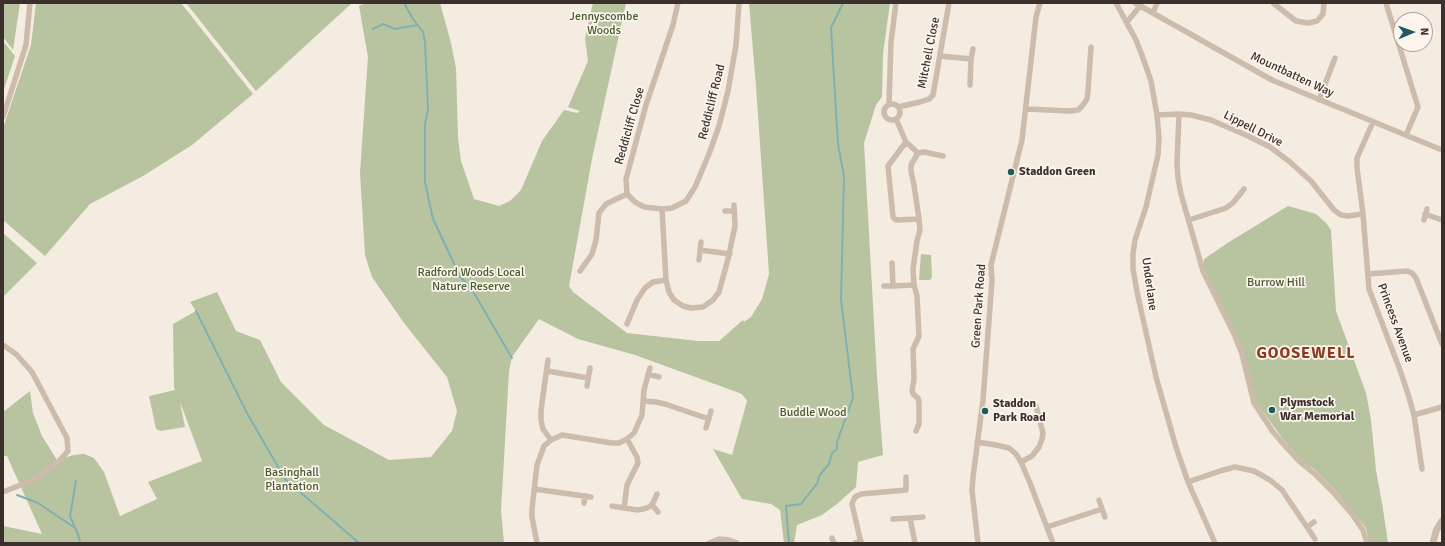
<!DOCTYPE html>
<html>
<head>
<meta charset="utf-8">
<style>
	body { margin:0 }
	#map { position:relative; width:1445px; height:546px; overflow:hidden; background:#f4ebe1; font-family:Signika,sans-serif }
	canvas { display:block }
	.frame { position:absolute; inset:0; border:4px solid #3b302b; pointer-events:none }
	.north { position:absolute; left:1393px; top:12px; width:40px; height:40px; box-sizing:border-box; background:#fbf5ee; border:1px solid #aea6a0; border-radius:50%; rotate:88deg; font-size:11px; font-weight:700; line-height:16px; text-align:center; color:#3b302b }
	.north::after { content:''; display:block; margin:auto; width:14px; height:18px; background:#1f5a5e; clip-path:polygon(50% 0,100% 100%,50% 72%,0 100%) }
</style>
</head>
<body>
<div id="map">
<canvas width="1445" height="546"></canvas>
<div class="frame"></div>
<div class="north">N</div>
</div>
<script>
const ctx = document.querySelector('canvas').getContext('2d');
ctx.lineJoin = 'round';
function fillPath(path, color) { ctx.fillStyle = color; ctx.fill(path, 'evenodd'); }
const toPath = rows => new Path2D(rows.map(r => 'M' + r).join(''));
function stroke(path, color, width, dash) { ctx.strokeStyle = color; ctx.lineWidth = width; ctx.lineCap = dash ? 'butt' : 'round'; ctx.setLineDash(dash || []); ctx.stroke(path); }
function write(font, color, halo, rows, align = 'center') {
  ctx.font = font + ' Signika,sans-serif'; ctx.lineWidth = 3.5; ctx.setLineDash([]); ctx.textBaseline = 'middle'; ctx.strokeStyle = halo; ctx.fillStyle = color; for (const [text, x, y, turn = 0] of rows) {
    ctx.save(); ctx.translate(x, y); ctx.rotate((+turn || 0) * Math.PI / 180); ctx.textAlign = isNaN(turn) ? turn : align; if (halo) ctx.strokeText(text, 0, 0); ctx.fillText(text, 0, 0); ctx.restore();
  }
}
fillPath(toPath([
	[3,3,20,3,13,50,3,37],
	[36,3,181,3,253,94,192,145,143,176,90,204,45,256,3,220,3,128,31,45],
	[186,3,352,3,256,91],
	[366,3,440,3,451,43,456,68,458,138,461,161,474,199,499,206,510,201,521,190,542,141,564,110,577,113,580,111,568,107,588,61,585,38,593,3,626,3,592,159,569,286,573,292,627,333,698,341,719,341,743,320,744,322,751,317,762,299,769,274,756,86,749,3,890,3,883,54,882,97,876,105,864,143,877,377,883,455,858,462,856,487,837,504,822,515,797,525,794,543,784,543,780,510,771,504,742,499,713,449,732,455,747,401,742,394,635,355,578,339,539,319,512,357,509,371,501,511,504,543,3,543,3,526,42,534,7,456,3,456,3,412,30,391,33,413,42,436,57,460,74,455,84,454,94,458,104,472,120,516,157,499,148,482,202,461,180,402,185,427,160,431,156,429,149,396,175,390,174,387,173,324,196,311,190,302,217,292,236,331,260,340,281,382,324,425,389,460,431,457,452,431,457,411,447,377,404,323,372,277,365,255,360,173,368,57,359,6],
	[3,41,15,56,3,92],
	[1288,206,1316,214,1326,223,1331,230,1336,311,1366,393,1371,420,1376,470,1383,509,1388,543,1369,543,1366,528,1335,490,1315,470,1302,461,1285,442,1256,402,1247,367,1203,265,1204,259,1229,242],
	[3,233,37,263,3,297],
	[921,254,931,255,932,277,930,280,919,280]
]), '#b8c4a0');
stroke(toPath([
	[404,3,413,19,423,32,425,42,428,110,425,124,425,182,433,219,460,276,474,293,512,358],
	[373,29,383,24,395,29,417,25],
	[196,311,247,413,285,479,359,543],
	[76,481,70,516,79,537,80,543],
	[17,495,38,503,75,528],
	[789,543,786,506,801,504,818,482,819,476,829,464,832,453,837,449,837,442,853,398,841,300,844,176,838,144,831,28,843,3]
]), '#7fb0b2', 2);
stroke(toPath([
	[678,3,673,25,646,105,626,179,627,194,635,202,644,207,662,209,672,208,686,201,695,187,709,154,719,126,728,91,736,45,739,3],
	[1116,3,1136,40,1143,58,1151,81,1157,115,1159,138,1158,155,1146,207,1135,240,1133,254,1133,269,1137,292,1156,377,1176,447,1188,482,1215,543],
	[1135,3,1272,80,1442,150],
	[1273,3,1296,21,1308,23,1317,21,1323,14,1324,3],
	[1386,3,1418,107,1406,135],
	[1153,13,1157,3],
	[1127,22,1140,6],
	[940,56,971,59,970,85],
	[971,59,973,49],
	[1319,100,1335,58],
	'884 112a8 8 0 1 1 16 0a8 8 0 1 1-16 0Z',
	[889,104,891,42,896,3],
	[898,107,920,102,929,99,933,95,949,3],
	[1026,109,1069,111,1078,110,1083,105,1087,99,1088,91,1091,47],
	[1179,114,1177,164,1178,178,1181,194,1203,271,1235,336,1242,354,1254,403,1273,432,1287,448,1299,461,1316,475,1332,491,1352,514,1363,530,1367,543],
	[1157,115,1179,114,1191,115,1211,120,1248,136,1270,147,1290,162,1311,181,1334,210,1341,215,1348,216,1363,214],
	[3,117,26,45,30,3],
	[896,119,906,142,888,166,893,217,896,220,919,219,920,230,917,241,913,269,914,285,917,296,919,336,913,349,914,379,912,391,914,395,918,398,919,402,919,424,916,431],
	[1373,122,1357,158,1357,168,1363,214,1369,289,1400,370,1408,394,1414,415,1422,469],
	[906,142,918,153,911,165,911,171,914,185,919,219],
	[918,153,924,152,943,156],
	[662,209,666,280,669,292,674,300,683,306,691,308,703,307,713,300,719,292,728,259,735,226,734,205],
	[725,211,734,211],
	[1425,214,1442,220],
	[1189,220,1226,208,1233,203,1244,189],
	[1424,220,1427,209],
	[700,250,730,254],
	[699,260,701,242],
	[892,263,893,286,914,285],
	[580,271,592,254,596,240,599,213,606,204,627,194],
	[1368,274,1407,271,1412,273,1416,278,1442,344],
	[884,286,893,286],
	[627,324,637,300,645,288,653,282,666,280],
	[3,345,16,354,32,372,67,438,68,451,58,462,40,475,31,481,3,492],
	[548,360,541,410,541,420,543,429,551,440],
	[547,371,588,378],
	[648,374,659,377],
	[587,386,590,368],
	[643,401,656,402,665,404,709,419],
	[1414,415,1442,407],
	[706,428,711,411],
	[627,439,637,457,638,463,627,485,624,508,638,510,647,508,652,505,657,494],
	[977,442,996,445,1009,448,1016,454,1021,462,1030,483,1053,543],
	[1021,462,1032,456,1039,447,1042,439,1043,433,1036,406],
	[1188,482,1220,471,1235,467,1254,471,1270,480,1282,490,1315,539],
	[534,489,591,497],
	[1099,500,1102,509],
	[584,503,585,496],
	[652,505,658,512],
	[612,506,624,508],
	[910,518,923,517],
	[893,519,910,518,915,543],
	[1047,527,1102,509,1105,517],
	[1307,527,1314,522],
	[832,538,834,543],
	[537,543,532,517,532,509,537,465,544,446,551,440,562,435,612,443,619,443,627,439,634,433,642,415,644,390,650,368],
	[709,543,719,539,729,540,737,543],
	[855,543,861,541],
	[861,543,852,504,853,501,855,497,861,494,906,490,906,477],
	[978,543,972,490,973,477,983,400,992,280,991,265,1022,140,1036,17,1040,3]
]), '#cdbbac', 5.5);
stroke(toPath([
	[1433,543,1436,531,1442,521]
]), '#cdbbac', 7);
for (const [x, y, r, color] of [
	[1011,172,4,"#1f5a5e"],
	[1272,410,4,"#1f5a5e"],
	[985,411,4,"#1f5a5e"]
]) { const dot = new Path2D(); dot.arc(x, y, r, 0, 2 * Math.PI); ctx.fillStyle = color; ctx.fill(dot); stroke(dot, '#fbf5ee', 1.5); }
write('12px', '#4a5a2e', '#fbf5ee', [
	["Jennyscombe",604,17],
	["Woods",604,31],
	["Radford Woods Local",471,273],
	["Nature Reserve",471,287],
	["Burrow Hill",1276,283],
	["Buddle Wood",813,413],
	["Basinghall",292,473],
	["Plantation",292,487]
]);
write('12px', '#3b302b', '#fbf5ee', [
	["Mitchell Close",929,53,-79],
	["Mountbatten Way",1292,75,25],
	["Reddicliff Road",712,102,-76],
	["Reddicliff Close",630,126,-74],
	["Lippell Drive",1253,129,27],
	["Underlane",1149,284,82],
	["Green Park Road",979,306,-86],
	["Princess Avenue",1395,323,70]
]);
write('bold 12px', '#3b302b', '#fbf5ee', [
	["Staddon Green",1019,172],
	["Plymstock",1280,403],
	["War Memorial",1280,417],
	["Staddon",993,404],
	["Park Road",993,418]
], 'left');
ctx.letterSpacing = '1px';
write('bold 16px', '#8c3b22', '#fbf5ee', [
	["GOOSEWELL",1306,354]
]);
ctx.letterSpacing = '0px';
</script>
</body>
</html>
